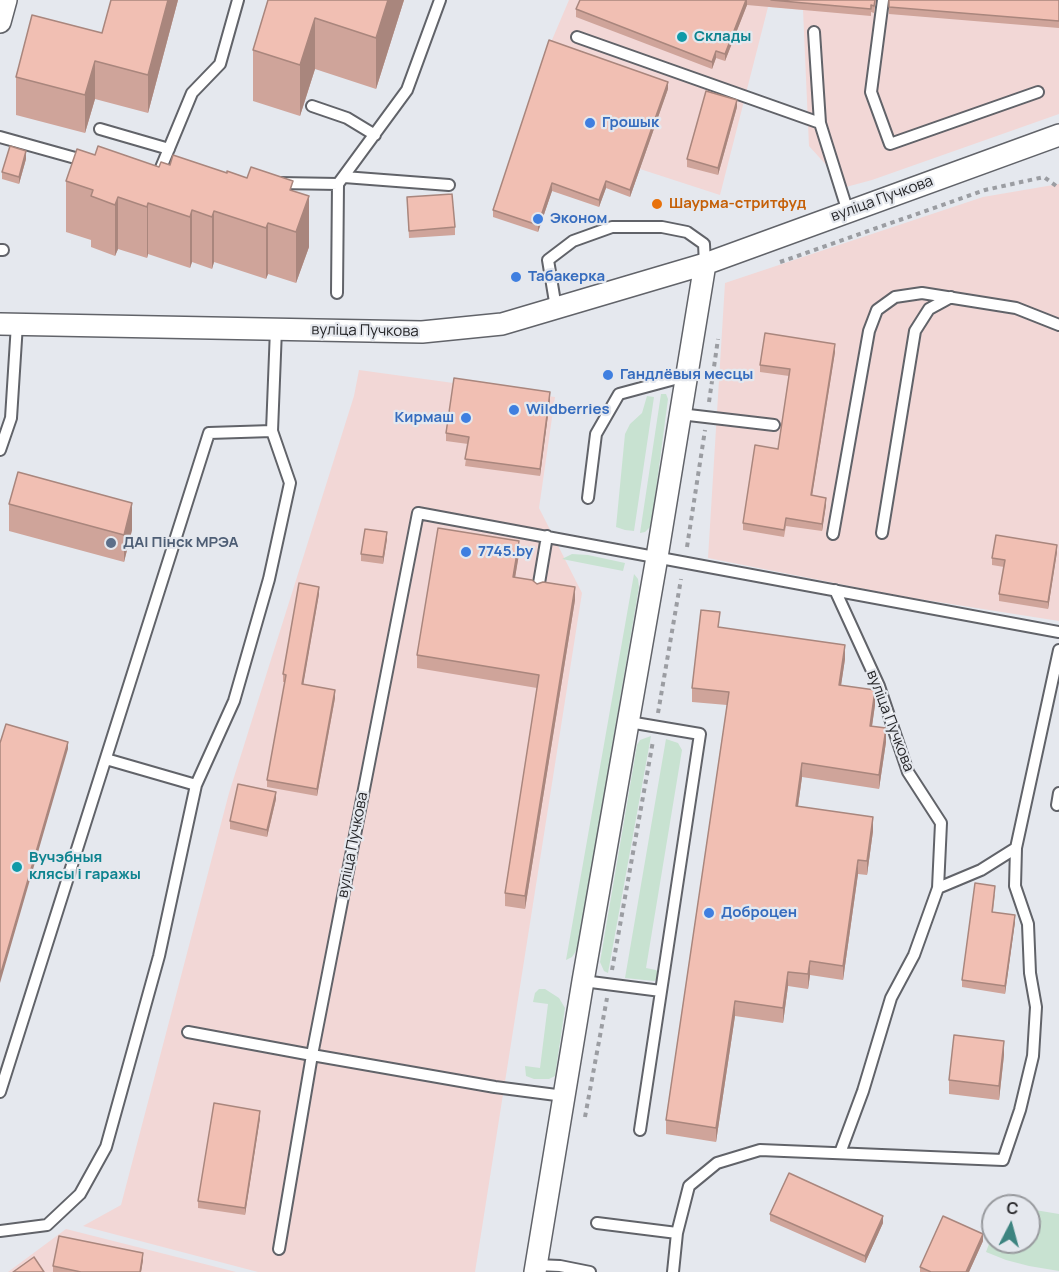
<!DOCTYPE html>
<html>
<head>
<meta charset="utf-8">
<style>
	body { margin:0 }
	#map { position:relative; width:1059px; height:1272px; overflow:hidden; background:#e5e8ee; font-family:Manrope,sans-serif }
	canvas { display:block }
	.north { position:absolute; left:981px; top:1194px; width:60px; height:60px; box-sizing:border-box; background:#e5e8ee; border:2px solid #989a9e; border-radius:50%; rotate:6deg; font-size:16px; font-weight:700; line-height:24px; text-align:center; color:#242427 }
	.north::after { content:''; display:block; margin:auto; width:21px; height:27px; background:#3d8480; clip-path:polygon(50% 0,100% 100%,50% 72%,0 100%) }
</style>
</head>
<body>
<div id="map">
<canvas width="1059" height="1272"></canvas>
<div class="north">С</div>
</div>
<script>
const ctx = document.querySelector('canvas').getContext('2d');
ctx.lineJoin = 'round';
function fillPath(path, color) { ctx.fillStyle = color; ctx.fill(path, 'evenodd'); }
const toPath = rows => new Path2D(rows.map(r => 'M' + r).join(''));
function stroke(path, color, width, dash) { ctx.strokeStyle = color; ctx.lineWidth = width; ctx.lineCap = dash ? 'butt' : 'round'; ctx.setLineDash(dash || []); ctx.stroke(path); }
function write(font, color, halo, rows, align = 'center') {
  ctx.font = font + ' Manrope,sans-serif'; ctx.lineWidth = 4.5; ctx.setLineDash([]); ctx.textBaseline = 'middle'; ctx.strokeStyle = halo; ctx.fillStyle = color; for (const [text, x, y, turn = 0] of rows) {
    ctx.save(); ctx.translate(x, y); ctx.rotate((+turn || 0) * Math.PI / 180); ctx.textAlign = isNaN(turn) ? turn : align; if (halo) ctx.strokeText(text, 0, 0); ctx.fillText(text, 0, 0); ctx.restore();
  }
}
fillPath(toPath([
	[569,0,1059,0,1059,114,872,180,846,187,809,146,803,10,768,7,720,195,640,169,668,89,549,47],
	[1059,184,1059,621,900,596,708,558,725,283,983,197],
	[359,370,555,397,539,508,582,593,475,1272,258,1272,83,1226,121,1205,229,793,354,396],
	[66,1229,236,1272,8,1272]
]), '#f2d7d6');
fillPath(toPath([
	[661,394,666,394,668,399,652,520,650,527,645,532,640,533],
	[647,396,654,397,634,531,625,530,616,527,625,434,630,424,642,413],
	[572,554,588,555,625,563,623,571,562,559],
	[634,574,638,579,639,587,578,948,572,957,566,960],
	[651,736,608,973,604,971,600,962,637,745,640,740],
	[666,739,678,743,682,750,646,968,656,970,660,974,658,979,654,981,625,978],
	[539,989,545,989,559,998,565,1008,555,1076,549,1079,534,1079,526,1076,525,1066,540,1068,548,1004,533,1002,535,993],
	[1029,1209,1059,1214,1059,1271,1029,1266,1006,1260,986,1252,993,1233,993,1242,1029,1242]
]), '#c8e2d1');
const service = toPath([
	[883,0,871,92,890,144,1038,92],
	[814,32,820,123,848,212],
	[577,37,820,123],
	[312,106,347,118,375,135],
	[100,129,169,149],
	[0,137,86,161],
	[158,175,192,93,220,64,238,0],
	[344,177,449,185],
	[279,183,338,184],
	[0,250,3,250],
	[337,293,338,184,407,90,440,0],
	[556,308,548,260,573,241,612,227,662,227,687,232,704,244,705,264],
	[680,414,774,425],
	[0,450,11,418,17,324],
	[588,498,596,434,619,394,686,376],
	[882,533,915,331,929,309,951,297],
	[833,534,869,331,877,310,895,297,922,293,1016,308,1059,325],
	[538,589,547,536],
	[835,590,879,686,908,772,941,823,938,888],
	[629,722,700,734,640,1130],
	[106,759,196,785,234,701,269,579,290,483,272,431,276,329],
	[1057,805,1059,793],
	[583,981,661,991],
	[188,1032,312,1055,279,1249],
	[0,1092,209,433,272,431],
	[564,1096,495,1087,312,1055,418,513,1059,632],
	[840,1153,863,1091,891,998,914,955,938,888,981,870,1016,848,1059,650],
	[597,1223,677,1233,673,1272],
	[0,1231,47,1225,80,1194,106,1147,159,956,196,785],
	[677,1233,689,1186,717,1163,760,1150,1003,1160,1020,1110,1033,1056,1036,1007,1030,973,1028,924,1015,886,1016,848],
	[536,1265,560,1266,590,1272]
]);
const minor = toPath([
	[0,22,6,0],
	[0,324,422,332,502,324,705,264],
	[535,1272,583,981,657,557,705,264,1059,135]
]);
stroke(service, '#616369', 14);
stroke(minor, '#616369', 24);
stroke(toPath([
	[780,262,985,190,1044,177,1059,188],
	[709,402,718,339],
	[687,547,705,430],
	[658,713,681,579],
	[612,970,653,741],
	[585,1117,607,998]
]), '#9b9da2', 4, [4.5, 4.5]);
stroke(service, '#fff', 10);
stroke(minor, '#fff', 21);
fillPath(toPath([
	[178,0,148,113,95,99,85,133,16,115,16,77,102,33],
	[268,0,404,0,376,89,315,69,300,116,253,101,253,50],
	[580,0,876,0,874,13,871,12,871,16,747,5,725,61,716,58,712,69,576,17,576,9],
	[889,0,1059,0,1059,28,889,14],
	[668,89,630,197,606,188,599,207,552,191,538,232,493,217,493,210],
	[737,107,718,175,687,167,687,159],
	[95,155,159,167,170,165,227,173,247,178,293,191,309,247,296,283,268,274,266,279,214,262,212,269,192,262,190,268,148,254,147,258,118,249,115,256,91,247,91,240,66,232,66,181],
	[26,159,19,184,2,179,2,172],
	[407,197,455,227,455,235,409,238],
	[835,352,812,496,826,505,822,531,786,526,784,537,743,530,743,523,778,449,789,376,760,372,760,365],
	[550,400,540,476,465,466,468,444,446,441,446,433],
	[9,504,132,530,124,562,9,531],
	[387,539,383,564,361,561,361,554],
	[1057,552,1048,609,999,601,999,594,1004,567,992,565,992,558],
	[519,554,515,577,537,584,575,600,525,909,505,906,505,893,537,688,417,668,417,655],
	[319,594,303,685,335,698,317,796,267,787,267,780,285,682,283,682,283,674],
	[720,627,845,659,841,685,875,705,872,726,886,742,879,789,802,777,798,806,873,831,867,875,858,874,843,980,810,975,808,989,788,986,783,1023,735,1016,716,1142,666,1134,666,1120,727,705,692,702,692,688],
	[276,799,267,837,230,829,230,821],
	[995,893,993,912,1015,922,1005,994,962,987,962,980],
	[1004,1055,999,1100,949,1094,949,1080],
	[260,1118,245,1215,198,1208,198,1201],
	[770,1214,883,1223,865,1263,770,1221],
	[983,1241,969,1272,920,1272,920,1267],
	[143,1260,141,1272,53,1272,53,1266]
]), '#cfa49a');
fillPath(toPath([
	[168,0,178,0,148,113,148,75],
	[388,0,404,0,376,89,376,38],
	[746,0,747,0,747,5,725,61,725,54],
	[315,18,315,69,300,116,300,65],
	[716,51,716,58,712,69,712,62],
	[95,61,95,99,85,133,85,95],
	[668,82,668,89,630,197,630,190],
	[737,100,737,107,718,175,718,168],
	[26,151,26,159,19,184,19,177],
	[606,181,606,188,599,207,599,200],
	[552,183,552,191,538,232,538,225],
	[309,196,309,247,296,283,296,232],
	[118,197,118,249,115,256,115,205],
	[148,203,148,254,147,258,147,207],
	[192,210,192,262,190,268,190,217],
	[214,211,214,262,212,269,212,217],
	[268,223,268,274,266,279,266,228],
	[835,344,835,352,811,502,811,495],
	[550,392,550,400,540,476,540,469],
	[826,498,826,505,822,531,822,524],
	[132,503,132,530,124,562,124,535],
	[387,532,387,539,383,564,383,557],
	[519,541,519,554,513,590,513,577],
	[1057,545,1057,552,1048,609,1048,602],
	[319,587,319,594,302,692,302,684],
	[575,587,575,600,525,909,525,896],
	[845,645,845,659,839,699,839,685],
	[335,690,335,698,317,796,317,789],
	[875,690,875,705,870,740,870,726],
	[886,728,886,742,879,789,879,775],
	[68,742,68,749,0,983,0,976],
	[802,763,802,777,796,820,796,806],
	[276,792,276,799,267,837,267,830],
	[873,817,873,831,867,875,867,861],
	[858,860,858,874,843,980,843,966],
	[1015,915,1015,922,1005,994,1005,986],
	[810,961,810,975,808,989,808,974],
	[788,972,788,986,783,1023,783,1008],
	[735,1001,735,1016,716,1142,716,1128],
	[1004,1041,1004,1055,999,1100,999,1086],
	[260,1111,260,1118,245,1215,245,1208],
	[883,1216,883,1223,865,1263,865,1256],
	[983,1234,983,1241,969,1272,966,1272],
	[143,1253,143,1260,141,1272,140,1272]
]), '#a9867d');
const building = toPath([
	[111,0,168,0,148,75,95,61,85,95,16,77,32,15,102,33,111,0],
	[268,0,388,0,376,38,315,18,300,65,253,50,268,0],
	[580,0,746,0,725,54,716,51,712,62,576,9,580,0],
	[771,0,875,0,874,6,871,5,871,9,771,0],
	[889,0,1059,0,1059,21,889,7,889,0],
	[549,40,668,82,630,190,606,181,599,200,552,183,538,225,493,210,549,40],
	[706,91,737,100,718,168,687,159,706,91],
	[10,146,26,151,19,177,2,172,10,146],
	[98,146,159,167,161,162,170,165,173,155,227,173,227,171,247,178,251,167,293,181,290,190,309,196,296,232,268,223,266,228,214,211,212,217,192,210,190,217,148,203,147,207,118,197,115,205,91,196,93,190,66,181,77,149,95,155,98,146],
	[452,194,455,227,409,231,407,197,452,194],
	[765,333,835,344,811,495,826,498,822,524,786,518,784,530,743,523,755,445,778,449,790,369,760,365,765,333],
	[454,378,550,392,540,469,465,459,469,437,446,433,454,378],
	[18,472,132,503,124,535,9,504,18,472],
	[438,528,519,541,513,577,532,580,537,584,543,582,575,587,525,896,505,893,539,675,417,655,438,528],
	[365,529,387,532,383,557,361,554,365,529],
	[996,535,1057,545,1048,602,999,594,1005,560,992,558,996,535],
	[299,583,319,587,302,684,335,690,317,789,267,780,286,675,283,674,299,583],
	[701,610,720,612,718,627,845,645,839,685,875,690,870,726,886,728,879,775,802,763,796,806,873,817,867,861,858,860,843,966,810,961,808,974,788,972,783,1008,735,1001,716,1128,666,1120,729,692,692,688,701,610],
	[6,724,68,742,0,976,0,743,6,724],
	[238,784,276,792,267,830,230,821,238,784],
	[975,883,995,886,992,912,1015,915,1005,986,962,980,975,883],
	[954,1035,1004,1041,999,1086,949,1080,954,1035],
	[214,1103,260,1111,245,1208,198,1201,214,1103],
	[789,1173,883,1216,865,1256,770,1214,789,1173],
	[943,1216,983,1234,966,1272,931,1272,920,1267,943,1216],
	[59,1236,143,1253,140,1272,81,1272,53,1266,59,1236],
	[34,1257,44,1272,13,1272,34,1257]
]);
fillPath(building, '#f1bfb3');
stroke(building, '#a9867d', 1.5);
for (const [x, y, r, color] of [
	[682,37,6,"#0f9aa8"],
	[590,123,6,"#3f7fe0"],
	[657,204,6,"#e8710a"],
	[538,219,6,"#3f7fe0"],
	[516,277,6,"#3f7fe0"],
	[608,375,6,"#3f7fe0"],
	[514,410,6,"#3f7fe0"],
	[466,418,6,"#3f7fe0"],
	[111,543,6,"#5c6f8a"],
	[466,552,6,"#3f7fe0"],
	[17,867,6,"#0f9aa8"],
	[709,913,6,"#3f7fe0"]
]) { const dot = new Path2D(); dot.arc(x, y, r, 0, 2 * Math.PI); ctx.fillStyle = color; ctx.fill(dot); stroke(dot, '#e5e8ee', 2); }
write('bold 15px', '#0d838f', '#e5e8ee', [
	["Склады",694,37],
	["Вучэбныя",29,858],
	["клясы і гаражы",29,875]
], 'left');
write('bold 15px', '#366cbe', '#e5e8ee', [
	["Грошык",602,123],
	["Эконом",550,219],
	["Табакерка",528,277],
	["Гандлёвыя месцы",620,375],
	["Wildberries",526,410],
	["Кирмаш",454,418,"right"],
	["7745.by",478,552],
	["Доброцен",721,913]
], 'left');
write('15px', '#242427', '#e5e8ee', [
	["вуліца Пучкова",882,199,-20],
	["вуліца Пучкова",365,331,1],
	["вуліца Пучкова",890,721,69],
	["вуліца Пучкова",353,845,-79]
]);
write('bold 15px', '#c56008', '#e5e8ee', [
	["Шаурма-стритфуд",669,204]
], 'left');
write('bold 15px', '#4e5e75', '#e5e8ee', [
	["ДАІ Пінск МРЭА",123,543]
], 'left');
</script>
</body>
</html>
